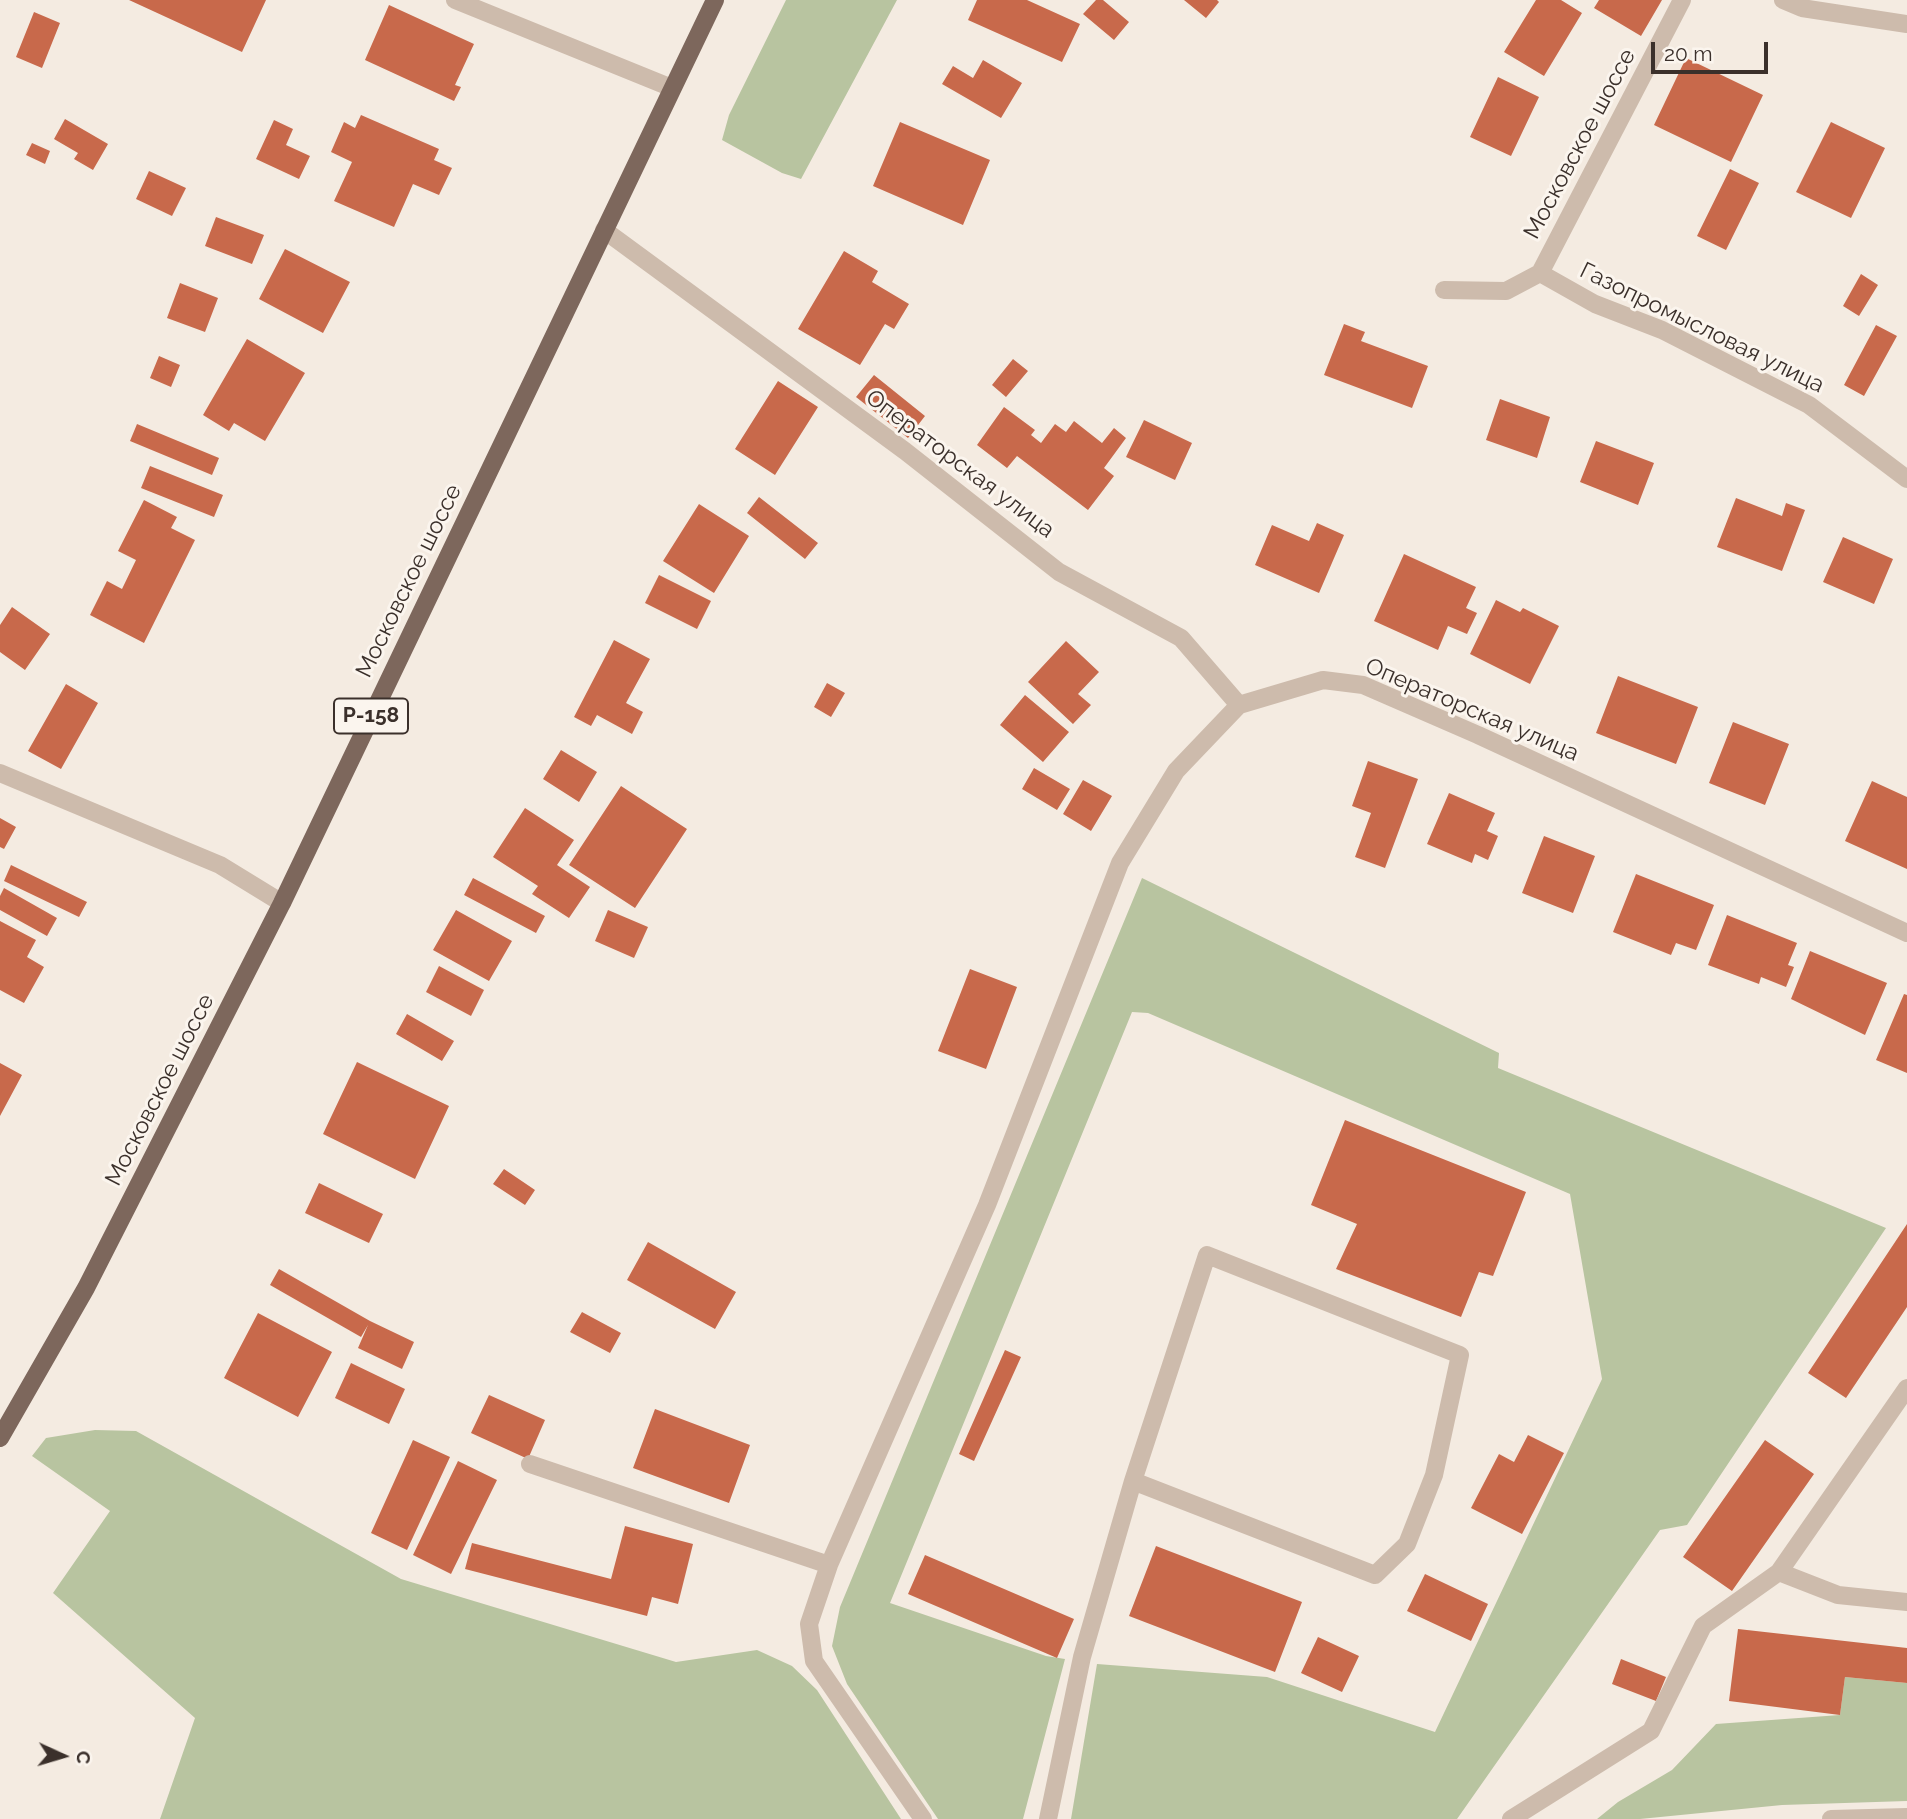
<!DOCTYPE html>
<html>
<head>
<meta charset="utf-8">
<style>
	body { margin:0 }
	#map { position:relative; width:1907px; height:1819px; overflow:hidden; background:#f4ebe1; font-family:Raleway,sans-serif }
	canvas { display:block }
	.north { position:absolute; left:28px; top:1721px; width:70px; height:70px; -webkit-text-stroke:5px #fbf5ee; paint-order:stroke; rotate:94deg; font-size:19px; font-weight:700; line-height:28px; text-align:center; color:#3b302b }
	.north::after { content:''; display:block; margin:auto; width:24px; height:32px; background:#3b302b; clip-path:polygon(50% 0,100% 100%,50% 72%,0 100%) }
	.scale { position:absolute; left:1651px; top:42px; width:117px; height:32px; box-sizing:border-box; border:4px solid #3b302b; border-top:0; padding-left:9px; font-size:21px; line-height:24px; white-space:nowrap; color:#3b302b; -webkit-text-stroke:5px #fbf5ee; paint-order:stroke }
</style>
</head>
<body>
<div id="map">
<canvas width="1907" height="1819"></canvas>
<div class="north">С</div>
<div class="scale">20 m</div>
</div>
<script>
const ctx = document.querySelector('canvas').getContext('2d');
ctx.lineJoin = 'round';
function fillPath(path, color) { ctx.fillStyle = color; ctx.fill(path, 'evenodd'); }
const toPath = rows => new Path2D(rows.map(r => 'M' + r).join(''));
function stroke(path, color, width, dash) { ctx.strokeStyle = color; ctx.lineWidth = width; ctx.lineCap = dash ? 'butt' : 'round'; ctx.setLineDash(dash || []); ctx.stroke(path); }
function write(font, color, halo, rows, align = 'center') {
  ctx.font = font + ' Raleway,sans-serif'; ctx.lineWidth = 6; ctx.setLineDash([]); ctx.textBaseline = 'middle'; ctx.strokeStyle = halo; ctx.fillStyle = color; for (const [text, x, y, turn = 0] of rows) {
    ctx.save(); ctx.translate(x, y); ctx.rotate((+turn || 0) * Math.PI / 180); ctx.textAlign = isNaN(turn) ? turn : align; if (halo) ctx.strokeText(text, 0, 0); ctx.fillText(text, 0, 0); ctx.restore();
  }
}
fillPath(toPath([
	[786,0,897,0,801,179,782,173,722,140,729,115],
	[1142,878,1499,1053,1498,1068,1886,1228,1687,1525,1660,1530,1457,1819,1071,1819,1097,1664,1267,1677,1435,1732,1602,1379,1570,1194,1148,1013,1132,1012,890,1603,1046,1656,1065,1659,1023,1819,938,1819,847,1684,832,1646,840,1607],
	[95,1430,136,1431,401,1579,676,1662,757,1650,792,1666,817,1690,901,1819,160,1819,195,1718,53,1593,110,1511,32,1456,46,1438],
	[1845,1677,1907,1683,1907,1801,1782,1805,1640,1819,1597,1819,1618,1802,1672,1770,1716,1724,1840,1715]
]), '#b8c4a0');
fillPath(toPath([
	[129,0,266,0,242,52],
	[977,0,1027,0,1080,24,1062,62,968,20],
	[1096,0,1103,0,1129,22,1114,40,1083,14],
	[1184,0,1217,0,1219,2,1206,18],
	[1536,0,1561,0,1582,13,1544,76,1504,52],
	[1599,0,1662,0,1641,36,1594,8],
	[389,5,474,44,455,85,461,87,454,101,365,60],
	[34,12,60,23,42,68,16,57],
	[1686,58,1763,95,1731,162,1654,125],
	[983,60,1022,83,1001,118,942,84,953,66,973,78],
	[1498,77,1539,97,1511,156,1470,137],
	[361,115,439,149,434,160,452,168,439,195,413,184,394,227,334,201,352,162,331,152,344,122,355,128],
	[65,119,108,144,93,170,74,159,78,153,54,139],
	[274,120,293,129,286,145,310,156,299,179,256,159],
	[900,122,990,160,963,225,873,186],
	[1831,122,1885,148,1851,218,1796,192],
	[32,143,50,151,45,164,26,155],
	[1730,169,1759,183,1726,250,1697,236],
	[149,171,186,188,172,216,136,199],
	[216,217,264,235,252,264,205,246],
	[285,249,350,282,323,333,259,299],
	[844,251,878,271,872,282,909,304,894,329,885,324,860,365,798,329],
	[1861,274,1878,285,1859,316,1843,306],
	[180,283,218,298,205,332,167,318],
	[1344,324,1365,332,1361,341,1428,366,1412,408,1324,375],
	[1876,325,1897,336,1864,396,1844,385],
	[247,339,305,373,265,441,234,423,229,431,203,415],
	[159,356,180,365,171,387,150,378],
	[1013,359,1028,371,1006,397,992,385],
	[874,375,925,416,908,438,856,397],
	[778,381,818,407,775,475,735,449],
	[1500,399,1550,417,1537,458,1486,440],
	[1004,407,1035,430,1031,435,1041,443,1055,424,1066,432,1074,421,1102,443,1114,428,1126,438,1104,468,1114,476,1088,510,1017,456,1007,468,977,445],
	[1144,420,1192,443,1175,480,1126,457],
	[137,424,219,458,212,475,130,441],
	[1596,441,1654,463,1638,505,1580,482],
	[150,466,223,495,214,517,141,488],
	[759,497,818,543,805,559,747,513],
	[1736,498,1782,516,1786,503,1805,510,1782,571,1717,547],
	[144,500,177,517,171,528,195,540,144,643,90,615,107,581,122,589,136,560,118,551],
	[699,504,749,536,714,593,663,561],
	[1317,523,1344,535,1319,593,1255,565,1272,525,1309,541],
	[1843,537,1893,559,1874,604,1823,582],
	[1404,554,1476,587,1466,608,1477,613,1467,634,1448,626,1438,650,1374,621],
	[659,575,711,601,697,629,645,603],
	[1496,600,1520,612,1523,608,1559,626,1530,684,1470,654],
	[12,607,50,634,25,670,0,652,0,625],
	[614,640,650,659,626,703,643,712,632,734,597,715,591,726,574,717],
	[1066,641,1099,672,1078,694,1091,705,1073,724,1028,682],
	[1618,676,1698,707,1676,764,1596,733],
	[827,683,845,693,831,717,814,707],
	[66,684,98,703,61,769,28,751],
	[1025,695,1069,732,1043,762,1000,725],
	[1733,722,1789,744,1765,805,1709,783],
	[561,750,597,772,579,802,543,779],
	[1368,761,1418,779,1385,868,1355,857,1371,813,1352,806],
	[1034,768,1070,789,1057,810,1022,789],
	[1083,780,1112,796,1091,831,1063,814],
	[1872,781,1907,797,1907,869,1845,841],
	[621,786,687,829,635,908,569,865],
	[1449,793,1495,813,1487,831,1498,836,1488,860,1475,854,1472,863,1427,844],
	[525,808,574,840,557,865,590,887,569,918,532,894,538,886,493,857],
	[0,818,16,827,4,849,0,847],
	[1544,836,1595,856,1573,913,1522,893],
	[11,865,87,902,79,917,4,881],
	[1636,874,1714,905,1696,950,1676,943,1671,955,1613,932],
	[473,878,545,916,536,933,464,895],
	[4,888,57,918,47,936,0,910,0,896],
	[456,910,512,941,489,981,433,950],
	[608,910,648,927,634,958,595,941],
	[1727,915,1797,943,1788,965,1794,967,1786,987,1761,977,1759,984,1708,965],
	[0,921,36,940,27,957,44,967,24,1003,0,990],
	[1810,951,1887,983,1865,1035,1791,999],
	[439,966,484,990,471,1016,426,992],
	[970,969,1017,987,986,1069,938,1051],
	[1904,994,1907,995,1907,1073,1876,1060],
	[407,1014,454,1041,442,1061,396,1034],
	[357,1062,449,1106,415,1179,323,1134],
	[0,1063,22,1075,0,1116],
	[1345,1120,1526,1192,1493,1276,1479,1272,1461,1317,1336,1269,1357,1224,1311,1205],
	[504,1169,535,1190,525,1205,493,1184],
	[319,1183,383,1214,369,1243,305,1213],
	[1907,1224,1907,1307,1846,1398,1808,1373],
	[648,1242,736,1292,715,1329,627,1280],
	[279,1269,370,1321,414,1342,402,1369,358,1348,368,1325,361,1337,270,1285],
	[582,1312,621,1333,610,1353,570,1332],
	[258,1313,332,1352,298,1417,224,1378],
	[1005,1350,1021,1357,974,1461,959,1454],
	[351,1363,405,1389,389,1424,335,1398],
	[489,1395,545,1420,528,1459,471,1433],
	[655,1409,750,1445,729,1503,633,1468],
	[1528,1435,1564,1453,1522,1534,1471,1508,1499,1454,1514,1462],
	[413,1440,450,1457,407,1550,371,1533],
	[1765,1440,1814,1474,1732,1591,1683,1557],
	[458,1461,497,1480,451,1574,413,1555],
	[625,1526,693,1544,678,1604,652,1597,647,1616,465,1569,472,1543,611,1579],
	[1156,1546,1302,1602,1275,1672,1129,1616],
	[925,1555,1074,1619,1057,1658,908,1594],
	[1425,1574,1488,1604,1471,1641,1407,1611],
	[1738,1629,1907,1648,1907,1683,1845,1677,1840,1715,1729,1701],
	[1318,1637,1359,1656,1342,1692,1301,1673],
	[1621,1659,1666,1677,1656,1701,1612,1684]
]), '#c8694b');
stroke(toPath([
	[455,0,672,88],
	[1783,0,1802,8,1907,24],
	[604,230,905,451,1059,572,1181,638,1239,705,1323,680,1363,685,1478,735,1907,933],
	[1540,273,1595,304,1662,330,1809,405,1907,479],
	[1540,273,1682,0],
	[1444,290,1506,291,1540,273],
	[0,773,220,865,282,903],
	[530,1464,829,1565],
	[1779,1572,1838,1595,1907,1602],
	[923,1819,814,1661,809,1624,829,1565,987,1205,1120,863,1176,771,1239,705],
	[1048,1819,1082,1657,1133,1481,1207,1255,1460,1355,1434,1475,1407,1544,1375,1575,1133,1481],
	[1511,1819,1651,1731,1703,1626,1779,1572,1907,1388],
	[1831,1819,1907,1817]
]), '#cdbbac', 18);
stroke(toPath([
	[0,1438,86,1288,282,903,715,0]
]), '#7d675c', 18);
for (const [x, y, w] of [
	[371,716,74]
]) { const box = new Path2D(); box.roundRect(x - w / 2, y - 17.5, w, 35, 5); ctx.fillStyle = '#fbf5ee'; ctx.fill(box); stroke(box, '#3b302b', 2); }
write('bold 21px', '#3b302b', null, [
	["Р-158",371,716]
]);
write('23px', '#3b302b', '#fbf5ee', [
	["Московское шоссе",1580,144,-62],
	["Газопромысловая улица",1702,328,26],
	["Операторская улица",960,464,37],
	["Московское шоссе",409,581,-64],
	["Операторская улица",1472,710,23],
	["Московское шоссе",160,1090,-63]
]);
</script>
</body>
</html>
